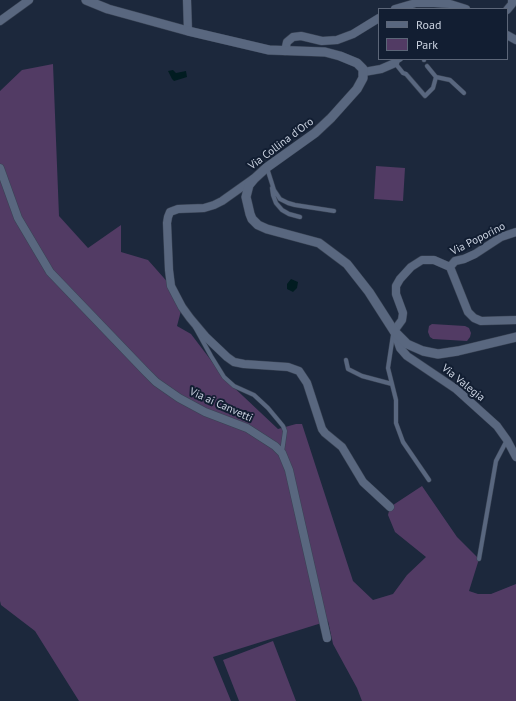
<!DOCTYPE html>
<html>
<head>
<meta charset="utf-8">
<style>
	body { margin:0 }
	#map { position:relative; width:516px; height:701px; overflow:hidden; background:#1c283c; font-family:"PT Sans",sans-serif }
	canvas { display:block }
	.legend { position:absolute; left:378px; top:8px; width:130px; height:52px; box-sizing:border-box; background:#121e32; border:1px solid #5c6678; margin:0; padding:5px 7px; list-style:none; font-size:12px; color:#cbd3e1 }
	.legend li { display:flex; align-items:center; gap:8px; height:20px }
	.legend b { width:20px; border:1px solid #5c6678 }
</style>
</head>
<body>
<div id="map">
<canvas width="516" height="701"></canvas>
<ul class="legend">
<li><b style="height:5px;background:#59677f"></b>Road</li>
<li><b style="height:11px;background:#523b64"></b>Park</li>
</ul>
</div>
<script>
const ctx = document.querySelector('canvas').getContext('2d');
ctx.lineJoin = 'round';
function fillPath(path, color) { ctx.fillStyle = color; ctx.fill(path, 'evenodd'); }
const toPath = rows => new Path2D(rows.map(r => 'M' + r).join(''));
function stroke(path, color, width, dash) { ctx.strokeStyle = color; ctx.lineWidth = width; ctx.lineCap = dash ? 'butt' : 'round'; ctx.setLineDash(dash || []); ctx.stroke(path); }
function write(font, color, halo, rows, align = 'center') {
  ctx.font = font + ' "PT Sans",sans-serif'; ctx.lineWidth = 4; ctx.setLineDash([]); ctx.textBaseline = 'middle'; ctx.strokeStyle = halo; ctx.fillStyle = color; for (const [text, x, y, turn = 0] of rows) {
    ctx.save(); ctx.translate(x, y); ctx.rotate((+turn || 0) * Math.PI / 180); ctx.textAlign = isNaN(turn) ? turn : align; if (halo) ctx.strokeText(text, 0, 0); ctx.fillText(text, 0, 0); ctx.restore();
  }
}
fillPath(toPath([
	[53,64,59,216,88,248,121,225,121,252,148,260,171,286,182,307,177,326,191,334,226,380,278,429,296,424,302,424,353,581,373,600,393,594,407,575,426,557,395,532,388,515,390,507,422,486,457,537,479,559,469,591,478,594,491,594,516,584,516,701,362,701,357,688,333,644,328,621,213,657,231,701,79,701,35,631,1,605,0,601,0,91,22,70],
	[376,166,405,168,403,201,374,199],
	[432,324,465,326,469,328,471,333,470,337,467,341,433,339,430,337,428,332,429,326],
	[273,641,296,701,239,701,223,660]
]), '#523b64');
fillPath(toPath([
	[173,70,176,73,186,71,187,77,174,81,172,79,168,71],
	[291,279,298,282,297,288,293,292,287,289,287,284]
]), '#011c21');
const service = toPath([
	[401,59,395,63,403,73,406,74,425,96,433,88,436,77,450,80,464,93],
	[424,59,424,60],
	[427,66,436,77],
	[267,168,274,190,280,199,288,203,295,205,334,211],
	[272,188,273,195,276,203,282,210,289,214,300,217],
	[195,327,211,356,224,377,234,386,254,395,268,408,283,426,285,431,282,452],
	[393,335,388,368,396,400,396,423,403,442,429,480],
	[346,360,348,369,362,376,392,384],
	[479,559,496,461,507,440]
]);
const minor = toPath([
	[187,0,188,31],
	[395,9,416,3,434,3,450,4,466,9],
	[507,10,512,4,512,0],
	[0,21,29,0],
	[507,35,516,40],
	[285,51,287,42,293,37,301,36,322,41,337,40,353,34,379,18],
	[364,72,381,69,395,63],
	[0,168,18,218,50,272,145,371,156,382,179,398,205,412,247,428,275,446,282,453,289,470,327,638],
	[253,179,222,201,214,205,204,208,178,209,170,212,168,217,167,223,169,270,171,286,182,307,190,318,206,337,227,357,234,362,244,364,288,367,299,371,307,383,322,429,325,433,342,447,363,482,390,507],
	[450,267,455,261,464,259,475,254,501,237,516,232],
	[516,320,481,321,474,318,468,312,450,267,434,260,422,260,411,267,400,279,396,286,396,294,403,313,402,320,394,331,400,348,407,356,456,389,497,426,507,440,516,457]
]);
const tertiary = toPath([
	[86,0,108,9,188,31,269,50,325,52,340,56,357,63,363,69,363,78,357,89,331,118,315,133,266,168,254,179,249,185,246,197,250,214,252,219,258,225,267,229,319,243,347,264,369,292,394,331,407,344,423,351,438,354,458,351,516,337]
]);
stroke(service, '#394354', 5);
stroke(minor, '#394354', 9);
stroke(tertiary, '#394354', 10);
stroke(service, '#59677f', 4);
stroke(minor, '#59677f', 8);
stroke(tertiary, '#59677f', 9);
write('11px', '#cbd3e1', '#121e32', [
	["Via Collina d'Oro",281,144,-37],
	["Via Poporino",478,239,-27],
	["Via Valegia",463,383,39],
	["Via ai Canvetti",221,405,24]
]);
</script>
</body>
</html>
